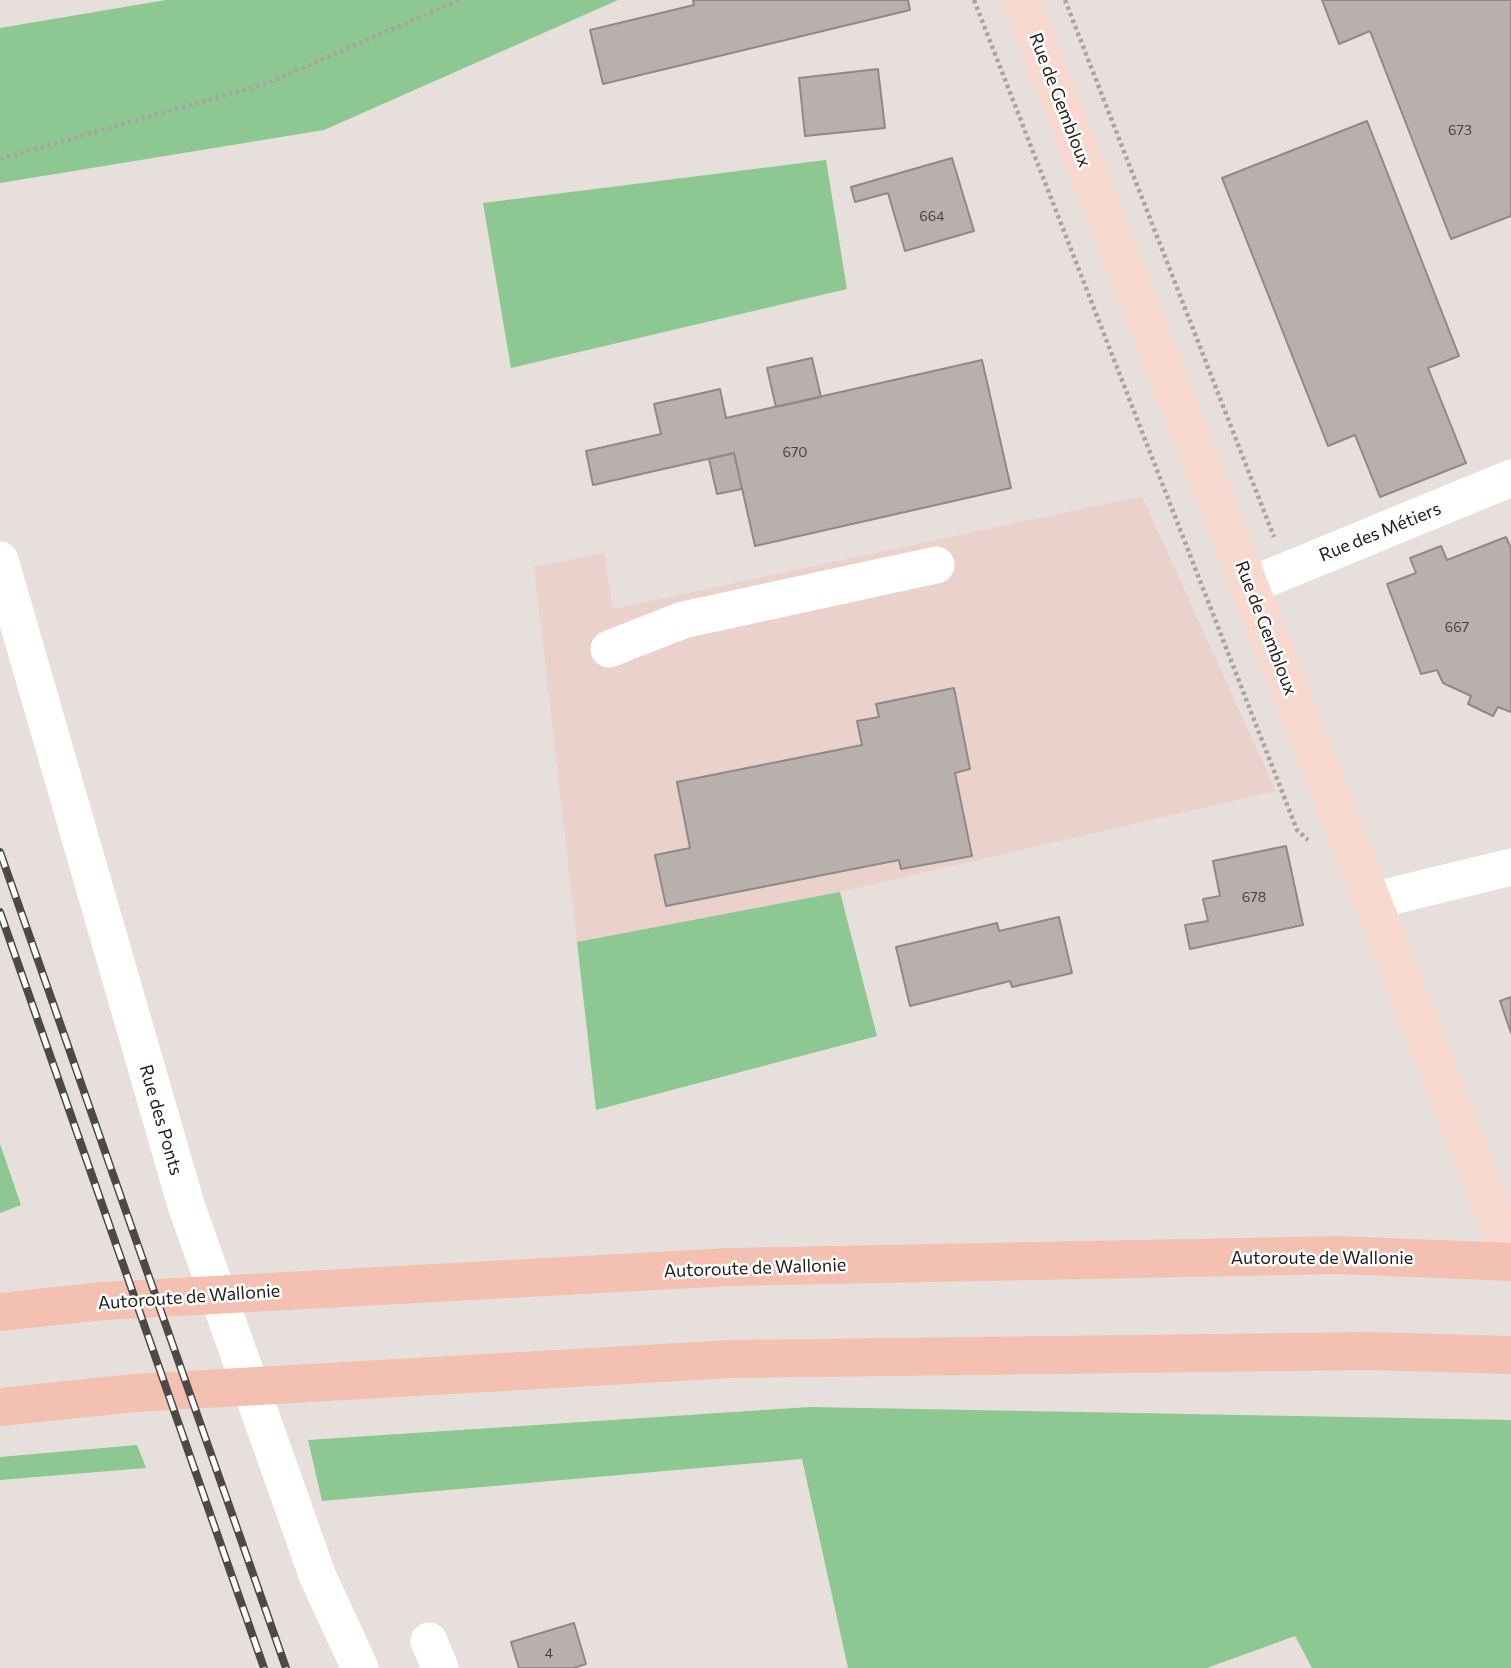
<!DOCTYPE html>
<html>
<head>
<meta charset="utf-8">
<style>
	body { margin:0 }
	canvas { display:block; background:#e7dfdc }
</style>
</head>
<body>
<canvas width="1511" height="1668"></canvas>
<script>
const ctx = document.querySelector('canvas').getContext('2d');
ctx.lineJoin = 'round';
function fillPath(path, color) { ctx.fillStyle = color; ctx.fill(path, 'evenodd'); }
const toPath = rows => new Path2D(rows.map(r => 'M' + r).join(''));
function stroke(path, color, width, dash) { ctx.strokeStyle = color; ctx.lineWidth = width; ctx.lineCap = dash ? 'butt' : 'round'; ctx.setLineDash(dash || []); ctx.stroke(path); }
function write(font, color, halo, rows, align = 'center') {
  ctx.font = font + ' Commissioner,sans-serif'; ctx.lineWidth = 5; ctx.setLineDash([]); ctx.textBaseline = 'middle'; ctx.strokeStyle = halo; ctx.fillStyle = color; for (const [text, x, y, turn = 0] of rows) {
    ctx.save(); ctx.translate(x, y); ctx.rotate((+turn || 0) * Math.PI / 180); ctx.textAlign = isNaN(turn) ? turn : align; if (halo) ctx.strokeText(text, 0, 0); ctx.fillText(text, 0, 0); ctx.restore();
  }
}
fillPath(toPath([
	[1142,496,1276,791,840,892,577,942,534,567,604,553,613,609]
]), '#ead1cb');
fillPath(toPath([
	[166,0,618,0,324,130,0,183,0,28],
	[826,160,847,289,511,368,483,203],
	[840,892,877,1036,596,1110,577,942],
	[0,1144,21,1205,0,1213],
	[810,1407,1511,1420,1511,1668,1312,1668,1295,1636,1207,1668,848,1668,802,1459,322,1501,308,1440],
	[137,1445,146,1468,0,1480,0,1457]
]), '#8dc792');
const building = toPath([
	[693,0,908,0,910,10,603,84,590,30,694,5,693,0],
	[1322,0,1511,0,1511,216,1451,239,1370,31,1339,44,1322,0],
	[878,69,885,128,805,136,799,78,878,69],
	[1367,121,1459,356,1428,368,1466,463,1380,497,1355,435,1328,446,1222,178,1367,121],
	[952,158,974,231,905,251,888,193,855,202,851,187,952,158],
	[812,358,821,397,776,407,767,368,812,358],
	[982,360,1011,488,755,546,734,453,593,485,586,451,661,434,654,404,720,389,726,418,982,360],
	[734,453,742,489,717,494,709,459,734,453],
	[1506,537,1511,548,1511,712,1498,707,1493,716,1468,704,1471,696,1443,683,1437,670,1421,674,1387,584,1416,573,1410,558,1441,546,1447,560,1506,537],
	[954,688,970,769,955,773,972,856,901,869,899,860,666,906,655,855,690,848,677,782,862,745,857,721,879,717,876,704,954,688],
	[1286,846,1303,925,1190,949,1185,925,1208,921,1203,899,1220,896,1213,861,1286,846],
	[1059,917,1072,973,1012,987,1010,981,910,1006,896,947,997,923,999,931,1059,917],
	[1511,997,1511,1033,1500,1001,1511,997],
	[574,1623,586,1664,573,1668,519,1668,511,1642,574,1623]
]);
fillPath(building, '#b7b0ad');
stroke(building, '#908986', 2);
stroke(toPath([
	[974,0,1297,830,1308,840],
	[1065,0,1274,537],
	[0,159,268,83,459,0]
]), '#aaa4a1', 4.5, [3.5, 3.5]);
stroke(toPath([
	[0,560,186,1205,318,1577,360,1668],
	[1249,586,1511,478],
	[609,649,683,620,936,565],
	[1372,901,1511,867],
	[429,1641,440,1668]
]), '#fff', 37);
stroke(toPath([
	[1021,0,1511,1257]
]), '#f8d9d0', 38);
stroke(toPath([
	[0,1312,103,1301,730,1267,1339,1255,1511,1262],
	[0,1407,134,1393,732,1359,1369,1351,1511,1355]
]), '#f4c0b1', 38);
const rail = toPath([
	[0,852,286,1668],
	[0,912,264,1668]
]);
stroke(rail, '#4d4947', 8);
stroke(rail, '#fff', 5, [16]);
write('14px', '#484442', null, [
	["673",1460,130],
	["664",932,216],
	["670",795,452],
	["667",1457,627],
	["678",1254,897],
	["4",549,1653]
]);
write('18px', '#23201f', '#fff', [
	["Rue de Gembloux",1060,100,69],
	["Rue des Métiers",1380,532,-22],
	["Rue de Gembloux",1266,628,69],
	["Rue des Ponts",161,1120,74],
	["Autoroute de Wallonie",1322,1258],
	["Autoroute de Wallonie",755,1268,-2],
	["Autoroute de Wallonie",189,1297,-4]
]);
</script>
</body>
</html>
